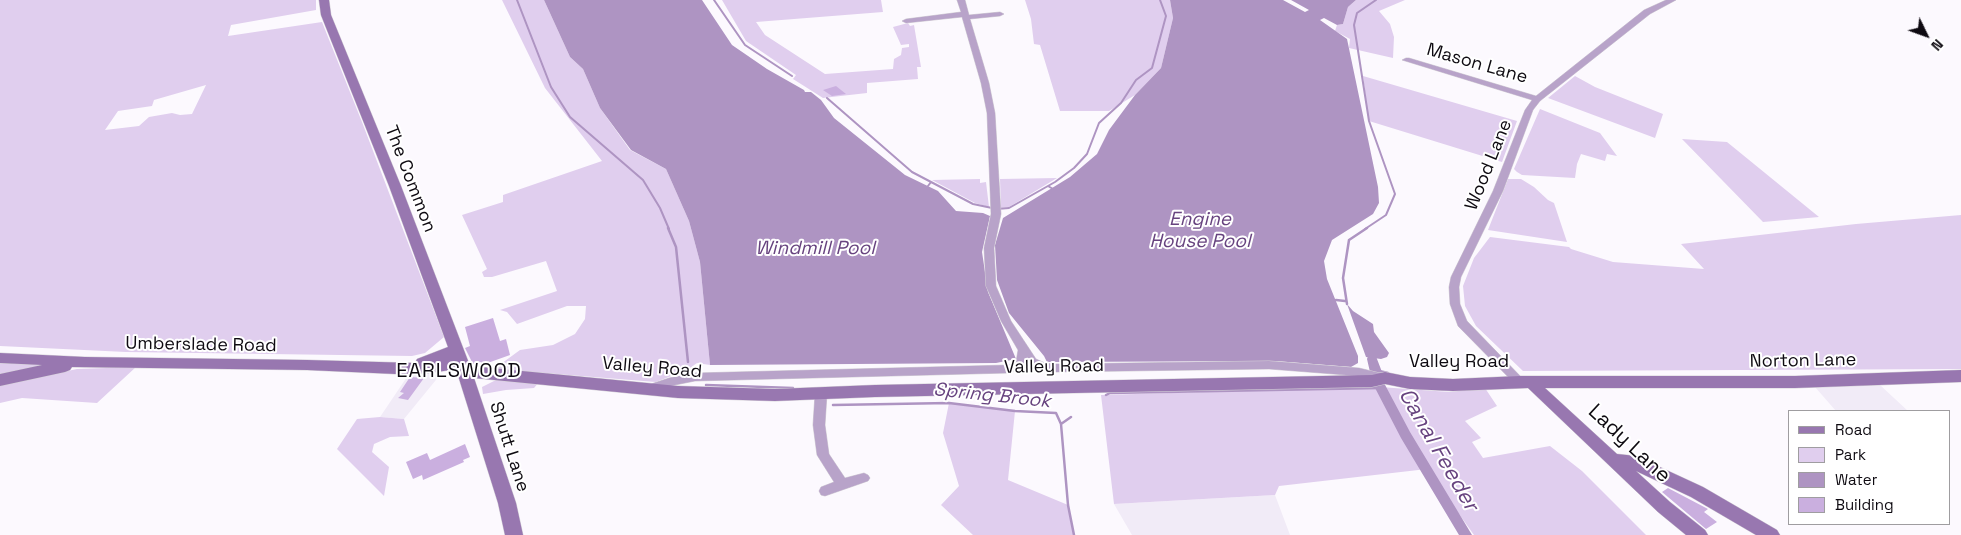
<!DOCTYPE html>
<html>
<head>
<meta charset="utf-8">
<style>
	body { margin:0 }
	#map { position:relative; width:1961px; height:535px; overflow:hidden; background:#fcf9fe; font-family:"Space Grotesk",sans-serif }
	canvas { display:block }
	.legend { position:absolute; left:1788px; top:410px; width:162px; height:115px; box-sizing:border-box; background:#fff; border:1px solid #9f9da0; margin:0; padding:6px 9px; list-style:none; font-size:15px; color:#0e0a11 }
	.legend li { display:flex; align-items:center; gap:10px; height:25px }
	.legend b { width:25px; border:1px solid #9f9da0 }
	.north { position:absolute; left:1901px; top:10px; width:50px; height:50px; -webkit-text-stroke:4px #fff; paint-order:stroke; rotate:132deg; font-size:14px; font-weight:700; line-height:20px; text-align:center; color:#0e0a11 }
	.north::after { content:''; display:block; margin:auto; width:18px; height:22px; background:#0e0a11; clip-path:polygon(50% 0,100% 100%,50% 72%,0 100%) }
</style>
</head>
<body>
<div id="map">
<canvas width="1961" height="535"></canvas>
<ul class="legend">
<li><b style="height:6px;background:#9877b0"></b>Road</li>
<li><b style="height:14px;background:#e0ceee"></b>Park</li>
<li><b style="height:14px;background:#ae94c2"></b>Water</li>
<li><b style="height:14px;background:#caafdf"></b>Building</li>
</ul>
<div class="north">N</div>
</div>
<script>
const ctx = document.querySelector('canvas').getContext('2d');
ctx.lineJoin = 'round';
function fillPath(path, color) { ctx.fillStyle = color; ctx.fill(path, 'evenodd'); }
const toPath = rows => new Path2D(rows.map(r => 'M' + r).join(''));
function stroke(path, color, width, dash) { ctx.strokeStyle = color; ctx.lineWidth = width; ctx.lineCap = dash ? 'butt' : 'round'; ctx.setLineDash(dash || []); ctx.stroke(path); }
function write(font, color, halo, rows, align = 'center') {
  ctx.font = font + ' "Space Grotesk",sans-serif'; ctx.lineWidth = 4; ctx.setLineDash([]); ctx.textBaseline = 'middle'; ctx.strokeStyle = halo; ctx.fillStyle = color; for (const [text, x, y, turn = 0] of rows) {
    ctx.save(); ctx.translate(x, y); ctx.rotate((+turn || 0) * Math.PI / 180); ctx.textAlign = isNaN(turn) ? turn : align; if (halo) ctx.strokeText(text, 0, 0); ctx.fillText(text, 0, 0); ctx.restore();
  }
}
fillPath(toPath([
	[411,371,440,375,404,419,380,417],
	[1880,385,1908,411,1836,411,1815,387],
	[1275,495,1290,535,1132,535,1114,504]
]), '#f1ebf7');
fillPath(toPath([
	[0,0,316,0,316,10,231,25,228,36,322,22,362,122,444,337,425,353,412,356,126,352,0,346],
	[206,85,192,114,180,115,172,113,149,117,139,126,105,130,118,111,152,106,154,100],
	[502,0,544,0,570,57,583,69,600,108,630,150,666,169,689,221,700,262,710,365,697,363,687,370,656,382,494,369,520,350,553,345,575,334,585,319,586,306,567,306,517,324,507,312,500,310,557,291,546,261,492,277,484,277,482,272,487,269,462,215,503,202,503,195,602,161,545,88],
	[722,0,881,0,883,12,756,22,765,35,825,74,893,69,894,59,901,55,902,48,909,47,909,44,901,45,893,27,908,23,910,26,914,25,921,67,917,67,918,79,867,83,867,93,823,98,793,79,796,75,746,41],
	[1025,0,1170,0,1173,18,1161,68,1135,95,1109,111,1060,111,1040,45,1034,44,1031,19],
	[1356,0,1405,0,1379,11,1390,24,1394,37,1393,58,1349,48,1350,39,1335,31,1337,25,1343,24,1348,7],
	[1363,76,1517,121,1502,162,1369,121],
	[1575,76,1595,87,1663,114,1655,138,1548,98],
	[1540,109,1600,133,1617,156,1607,154,1605,161,1581,154,1577,164,1575,178,1522,175,1517,172,1514,169],
	[1682,139,1727,142,1819,217,1763,222],
	[1057,178,1009,207,1001,208,1000,179],
	[980,179,980,183,986,182,989,207,975,203,932,180],
	[1508,179,1521,179,1534,187,1548,200,1554,203,1567,242,1488,230],
	[1961,215,1961,369,1523,371,1476,326,1465,306,1463,286,1474,258,1490,237,1569,247,1571,249,1613,262,1704,269,1681,244,1856,224],
	[0,363,39,365,34,370,0,377],
	[136,367,97,403,22,398,0,403,0,385,77,369],
	[496,380,540,381,534,388,506,390,483,394,482,387],
	[1380,387,1449,392,1485,388,1497,406,1465,421,1481,438,1472,442,1483,458,1550,446,1582,471,1646,535,1474,535,1427,469,1279,486,1275,495,1114,504,1101,395],
	[949,403,1015,411,1008,480,1068,505,1074,535,973,535,941,505,959,486,943,433],
	[380,417,404,419,409,436,390,437,374,444,372,452,389,467,384,496,337,449,357,419]
]), '#e0ceee');
fillPath(toPath([
	[544,0,702,0,732,45,767,69,804,90,805,92,811,92,821,100,834,118,905,175,938,191,956,211,983,213,990,216,982,252,988,292,1016,359,996,363,710,365,700,262,689,221,666,169,631,150,600,108,583,69,570,57],
	[1170,0,1283,0,1305,12,1309,10,1291,0,1356,0,1348,7,1343,24,1337,25,1324,18,1320,20,1347,39,1378,187,1379,203,1373,214,1332,240,1324,261,1327,279,1358,356,1358,363,1351,367,1275,361,1047,362,1044,356,1009,313,997,280,995,245,1003,218,1070,177,1097,154,1109,130,1135,95,1161,68,1173,18],
	[1347,304,1353,311,1373,324,1374,332,1389,353,1387,357,1381,359,1366,357]
]), '#ae94c2');
stroke(toPath([
	[517,0,551,87,570,117,643,180,660,208,669,229],
	[714,0,745,45,792,76],
	[827,98,912,172,973,204,992,208],
	[928,186,931,182],
	[1048,186,1053,189],
	[997,209,1009,208,1055,182,1074,168,1087,154,1099,123,1121,103,1136,80,1152,68,1166,16,1160,0],
	[1365,229,1386,215,1395,194,1369,121,1354,25,1357,13,1376,0]
]), '#ae94c2', 2);
stroke(toPath([
	[668,228,676,247,688,362],
	[1336,300,1345,301],
	[1347,304,1343,278,1349,240,1367,228],
	[1375,370,1388,373],
	[706,385,793,388],
	[1106,395,1110,393,1380,388],
	[833,405,949,403,1015,411,1056,413,1061,424,1068,505,1074,535],
	[1061,424,1071,417]
]), '#ae94c2', 2.5);
fillPath(toPath([
	[1372,355,1376,356,1377,359,1382,372,1380,375,1376,376,1372,375,1370,372,1367,359,1368,356,1372,355],
	[1379,380,1383,381,1410,432,1472,535,1459,535,1401,438,1373,384,1375,381,1379,380]
]), '#ae94c2');
fillPath(toPath([
	[836,86,846,94,832,96,823,90],
	[493,318,500,341,506,339,510,355,482,365,481,362,473,364,465,348,470,346,465,327],
	[410,377,424,378,408,400,398,398,404,393,400,392],
	[465,444,470,457,463,460,464,462,423,480,422,475,413,479,406,462,427,453,430,460],
	[1668,488,1708,509,1704,512,1717,522,1706,529,1662,492]
]), '#caafdf');
const street = toPath([
	[957,0,965,0,969,15,1000,12,1004,14,1000,16,970,19,989,83,995,113,1001,214,994,248,996,286,1011,321,1036,359,1045,363,1055,364,1269,361,1359,368,1388,375,1390,378,1388,381,1384,382,1359,376,1269,369,1055,372,1039,370,1027,363,1025,367,1009,373,695,381,670,386,652,392,648,391,646,388,648,385,669,378,695,373,1008,365,1016,362,1018,350,1001,321,986,286,984,248,991,214,987,113,981,83,962,17,906,23,902,21,906,19,961,12,957,0],
	[1666,0,1676,0,1650,14,1540,101,1533,110,1503,191,1461,277,1459,287,1460,304,1467,321,1526,382,1524,385,1516,385,1458,326,1450,304,1449,287,1451,277,1493,191,1525,110,1532,100,1402,60,1406,58,1409,58,1536,96,1644,10,1666,0],
	[821,390,825,391,827,394,825,425,829,454,845,478,864,473,868,475,870,478,868,481,825,496,821,495,819,491,821,487,834,482,817,455,813,425,815,394,817,391,821,390]
]);
const secondary = toPath([
	[319,0,329,0,331,15,401,186,470,366,678,386,775,389,875,385,1372,375,1385,372,1410,377,1453,379,1520,376,1795,376,1961,370,1961,382,1795,388,1545,388,1617,454,1636,456,1703,487,1777,530,1780,535,1756,535,1691,497,1636,471,1670,502,1705,530,1708,535,1686,535,1658,512,1528,388,1453,391,1410,389,1385,384,1372,387,875,397,775,401,678,398,474,378,516,503,523,535,505,535,498,503,456,369,418,375,307,370,72,367,70,370,65,372,0,386,0,374,42,365,0,363,0,353,85,357,307,360,415,363,417,359,448,347,389,186,321,15,319,0]
]);
stroke(street, '#d6d3d8', 1);
stroke(secondary, '#d6d3d8', 1);
fillPath(street, '#b8a3c9');
fillPath(secondary, '#9877b0');
write('18px', '#0e0a11', '#fff', [
	["Mason Lane",1477,64,16],
	["Wood Lane",1489,165,-68],
	["The Common",410,179,69],
	["Umberslade Road",201,345,1],
	["Norton Lane",1803,361,-1],
	["Valley Road",1459,362],
	["Valley Road",1054,367,-1],
	["Valley Road",652,368,5],
	["Shutt Lane",509,447,72]
]);
write('italic 19px', '#67437f', '#fff', [
	["Engine",1200,220],
	["House Pool",1200,242],
	["Windmill Pool",815,249],
	["Spring Brook",992,396,6]
]);
ctx.letterSpacing = '1px';
write('20px', '#0e0a11', '#fff', [
	["EARLSWOOD",459,372]
]);
ctx.letterSpacing = '0px';
write('21px', '#0e0a11', '#fff', [
	["Lady Lane",1629,444,43]
]);
write('italic 22px', '#67437f', '#fff', [
	["Canal Feeder",1438,450,60]
]);
</script>
</body>
</html>
